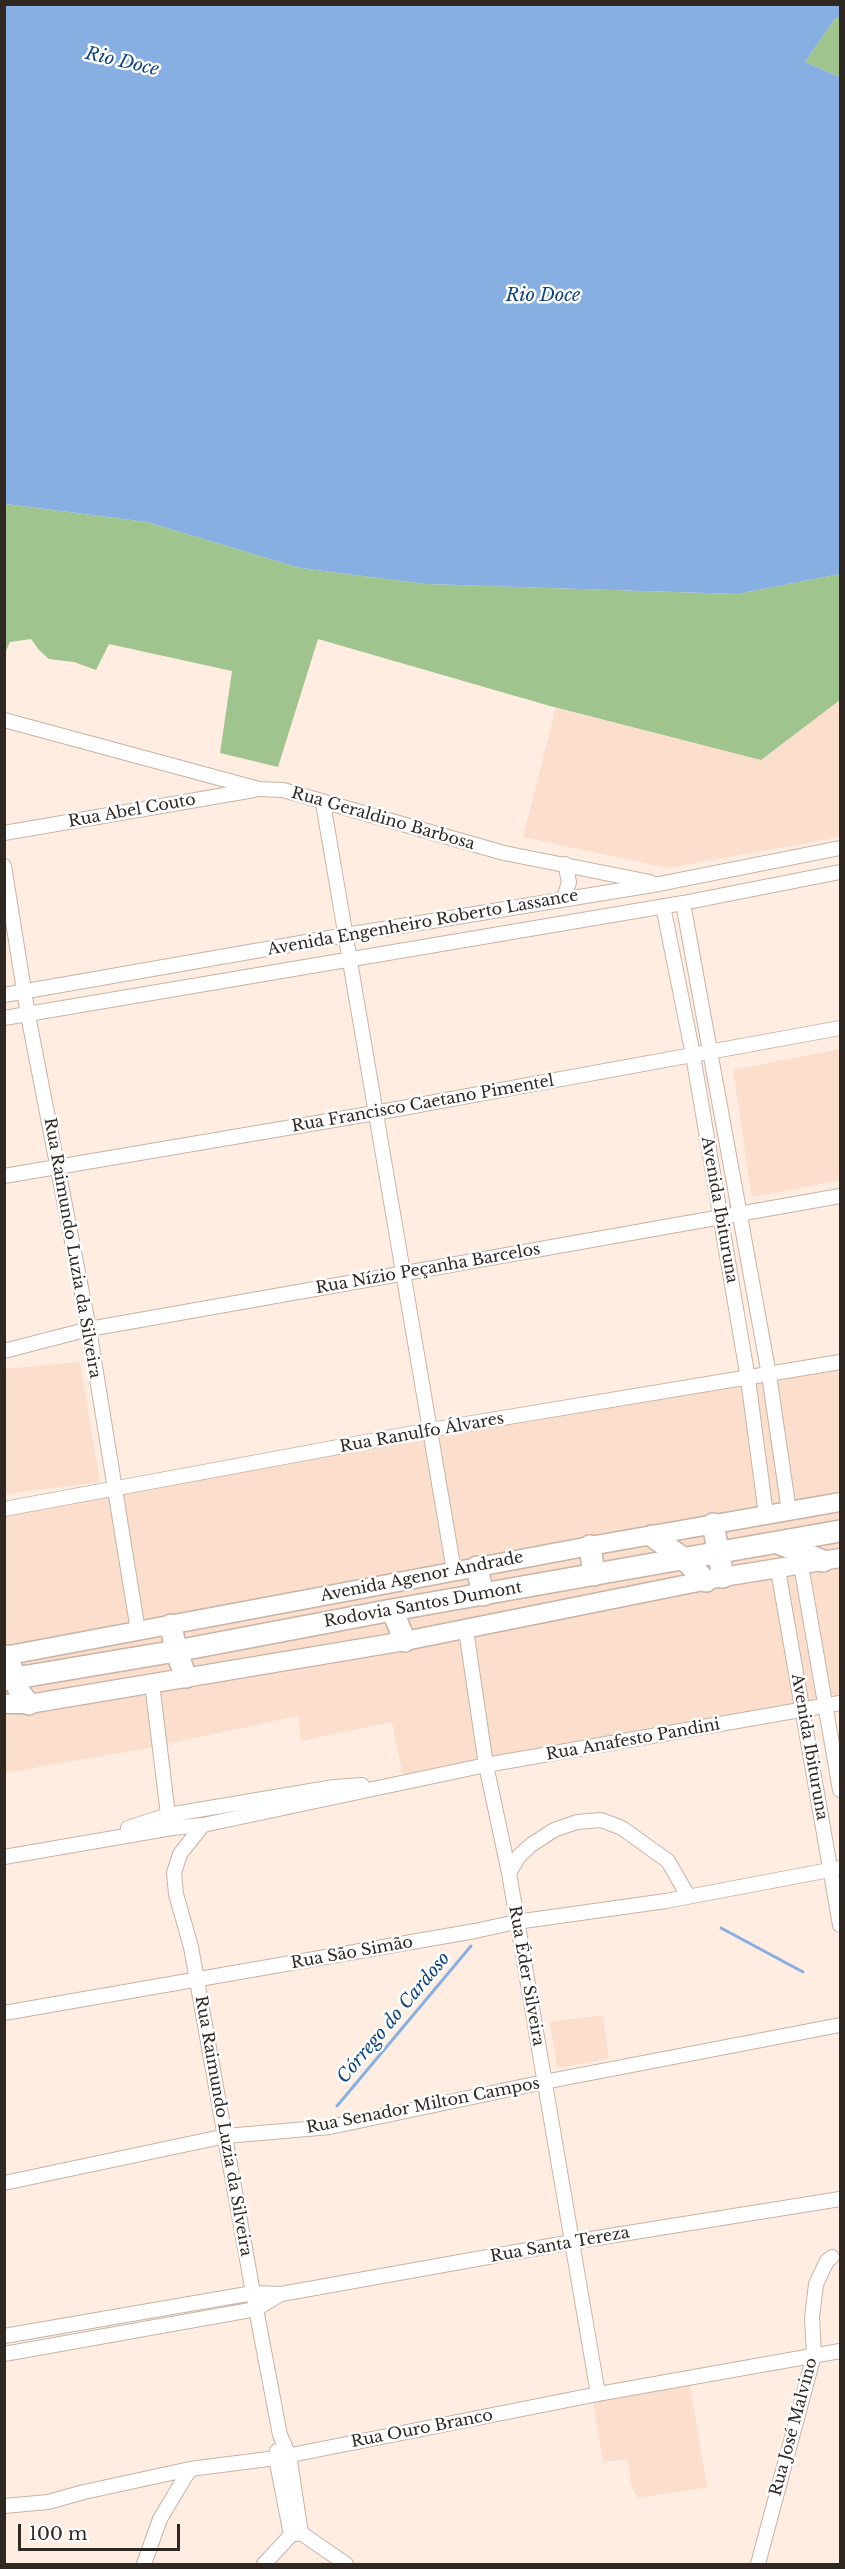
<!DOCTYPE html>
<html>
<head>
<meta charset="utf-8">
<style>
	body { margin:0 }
	#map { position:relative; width:845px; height:2569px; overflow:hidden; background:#ffede2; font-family:"Libre Baskerville",serif }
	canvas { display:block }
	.frame { position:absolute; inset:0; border:6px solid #2f2722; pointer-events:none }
	.scale { position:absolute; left:18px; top:2524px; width:162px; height:27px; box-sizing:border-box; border:3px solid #2f2722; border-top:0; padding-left:8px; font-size:18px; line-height:21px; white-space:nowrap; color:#2f2722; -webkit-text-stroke:4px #fff; paint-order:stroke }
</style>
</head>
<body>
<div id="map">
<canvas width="845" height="2569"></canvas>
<div class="frame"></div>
<div class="scale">100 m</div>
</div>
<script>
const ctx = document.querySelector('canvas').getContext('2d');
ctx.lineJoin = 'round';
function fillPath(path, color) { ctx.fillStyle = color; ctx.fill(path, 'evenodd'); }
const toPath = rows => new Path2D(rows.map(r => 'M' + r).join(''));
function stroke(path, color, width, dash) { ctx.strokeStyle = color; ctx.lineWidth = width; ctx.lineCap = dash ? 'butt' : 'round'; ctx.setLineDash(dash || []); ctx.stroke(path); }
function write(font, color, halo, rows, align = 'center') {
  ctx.font = font + ' "Libre Baskerville",serif'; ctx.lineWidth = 5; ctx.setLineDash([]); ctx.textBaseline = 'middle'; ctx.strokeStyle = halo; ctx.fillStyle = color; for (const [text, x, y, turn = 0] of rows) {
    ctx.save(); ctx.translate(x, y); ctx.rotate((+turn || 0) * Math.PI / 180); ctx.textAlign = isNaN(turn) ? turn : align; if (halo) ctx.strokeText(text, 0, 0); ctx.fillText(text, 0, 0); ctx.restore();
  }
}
fillPath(toPath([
	[840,700,840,837,668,868,523,837,556,708,761,760],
	[840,1049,840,1180,754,1197,751,1193,733,1070],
	[840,1360,840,1702,404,1781,392,1722,301,1741,298,1716,143,1749,5,1773,5,1510],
	[80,1362,100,1482,5,1494,5,1369],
	[603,2015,609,2059,557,2068,550,2022],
	[690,2385,707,2487,639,2498,632,2488,627,2459,603,2462,593,2401]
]), '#fbdecc');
fillPath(toPath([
	[836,17,840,17,840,77,805,62],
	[5,504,147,522,300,568,426,584,737,594,840,574,840,700,761,760,550,706,318,639,278,767,220,753,232,671,109,644,96,670,74,662,49,659,39,650,31,639,10,642,5,653]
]), '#9fc48e');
fillPath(toPath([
	[5,4,840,5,840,17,836,17,805,62,840,77,840,574,737,594,426,584,300,568,147,522,5,504]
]), '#88afe1');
stroke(toPath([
	[721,1928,803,1972],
	[337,2106,471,1946]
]), '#88afe1', 3);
const minor = toPath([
	[4,720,259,789,283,790,504,853,650,882],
	[323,803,454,1571],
	[4,833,254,790],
	[4,866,28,1015,89,1329,138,1631],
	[564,899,569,882,565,864],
	[683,903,769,1375,789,1511],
	[663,906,693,1055,748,1379,766,1515],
	[4,995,346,935,659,884,840,848],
	[4,1018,683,903,840,872],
	[4,1176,375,1113,840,1028],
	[4,1351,89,1329,840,1196],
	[4,1509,430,1430,840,1362],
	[801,1565,840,1790],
	[778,1570,840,1925],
	[466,1630,486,1765,509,1873,598,2394],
	[152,1683,168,1815],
	[203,1825,180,1854,174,1873,176,1894,191,1947,253,2293,280,2435,289,2455,301,2533],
	[128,1828,168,1815,334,1787,362,1785],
	[4,1857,172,1828,203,1825,486,1765,840,1703],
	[509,1873,519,1856,531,1845,554,1830,577,1822,601,1820,622,1828,668,1861,688,1896],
	[4,2013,475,1931,516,1922,666,1901,840,1868],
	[4,2183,226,2136,330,2127,544,2082,840,2025],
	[4,2336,253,2293,281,2294,572,2242,840,2199],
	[4,2354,256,2309,281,2294],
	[277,2451,276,2458,291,2535],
	[4,2506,48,2502,84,2492,190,2469,276,2458,598,2394,840,2351],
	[144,2564,160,2519,190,2469],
	[264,2564,291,2535,301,2533,346,2564],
	[758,2564,814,2355,812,2318,816,2284,827,2261,832,2257]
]);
const major = toPath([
	[4,1656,590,1546,840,1502],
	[4,1704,29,1704,405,1641,723,1577,840,1558]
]);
const highway = toPath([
	[713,1524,723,1577],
	[652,1536,683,1558,706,1581],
	[778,1543,823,1561],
	[590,1546,594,1575],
	[477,1567,483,1595],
	[392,1610,405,1641],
	[171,1625,176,1651,186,1677],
	[7,1656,20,1693,29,1704],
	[4,1680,176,1651,392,1610,840,1531]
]);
stroke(minor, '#c8b3a6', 16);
stroke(major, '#c8b3a6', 21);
stroke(highway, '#c8b3a6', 24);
stroke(minor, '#fff', 14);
stroke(major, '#fff', 18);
stroke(highway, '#fff', 21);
write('16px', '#2f2722', '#fff', [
	["Rua Abel Couto",132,811,-10],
	["Rua Geraldino Barbosa",383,819,16],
	["Avenida Engenheiro Roberto Lassance",423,923,-10],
	["Rua Francisco Caetano Pimentel",423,1104,-10],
	["Avenida Ibituruna",719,1210,80],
	["Rua Raimundo Luzia da Silveira",72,1248,80],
	["Rua Nízio Peçanha Barcelos",428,1269,-10],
	["Rua Ranulfo Álvares",422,1433,-10],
	["Avenida Agenor Andrade",422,1577,-11],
	["Rodovia Santos Dumont",423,1605,-10],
	["Rua Anafesto Pandini",633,1740,-10],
	["Avenida Ibituruna",809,1747,80],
	["Rua São Simão",352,1953,-10],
	["Rua Éder Silveira",526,1976,80],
	["Rua Senador Milton Campos",423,2106,-11],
	["Rua Raimundo Luzia da Silveira",223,2126,80],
	["Rua Santa Tereza",560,2245,-10],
	["Rua José Malvino",794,2427,-75],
	["Rua Ouro Branco",422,2429,-11]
]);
write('italic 18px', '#0d4480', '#fff', [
	["Rio Doce",122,62,13],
	["Rio Doce",543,296],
	["Córrego do Cardoso",394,2018,-50]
]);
</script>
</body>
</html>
